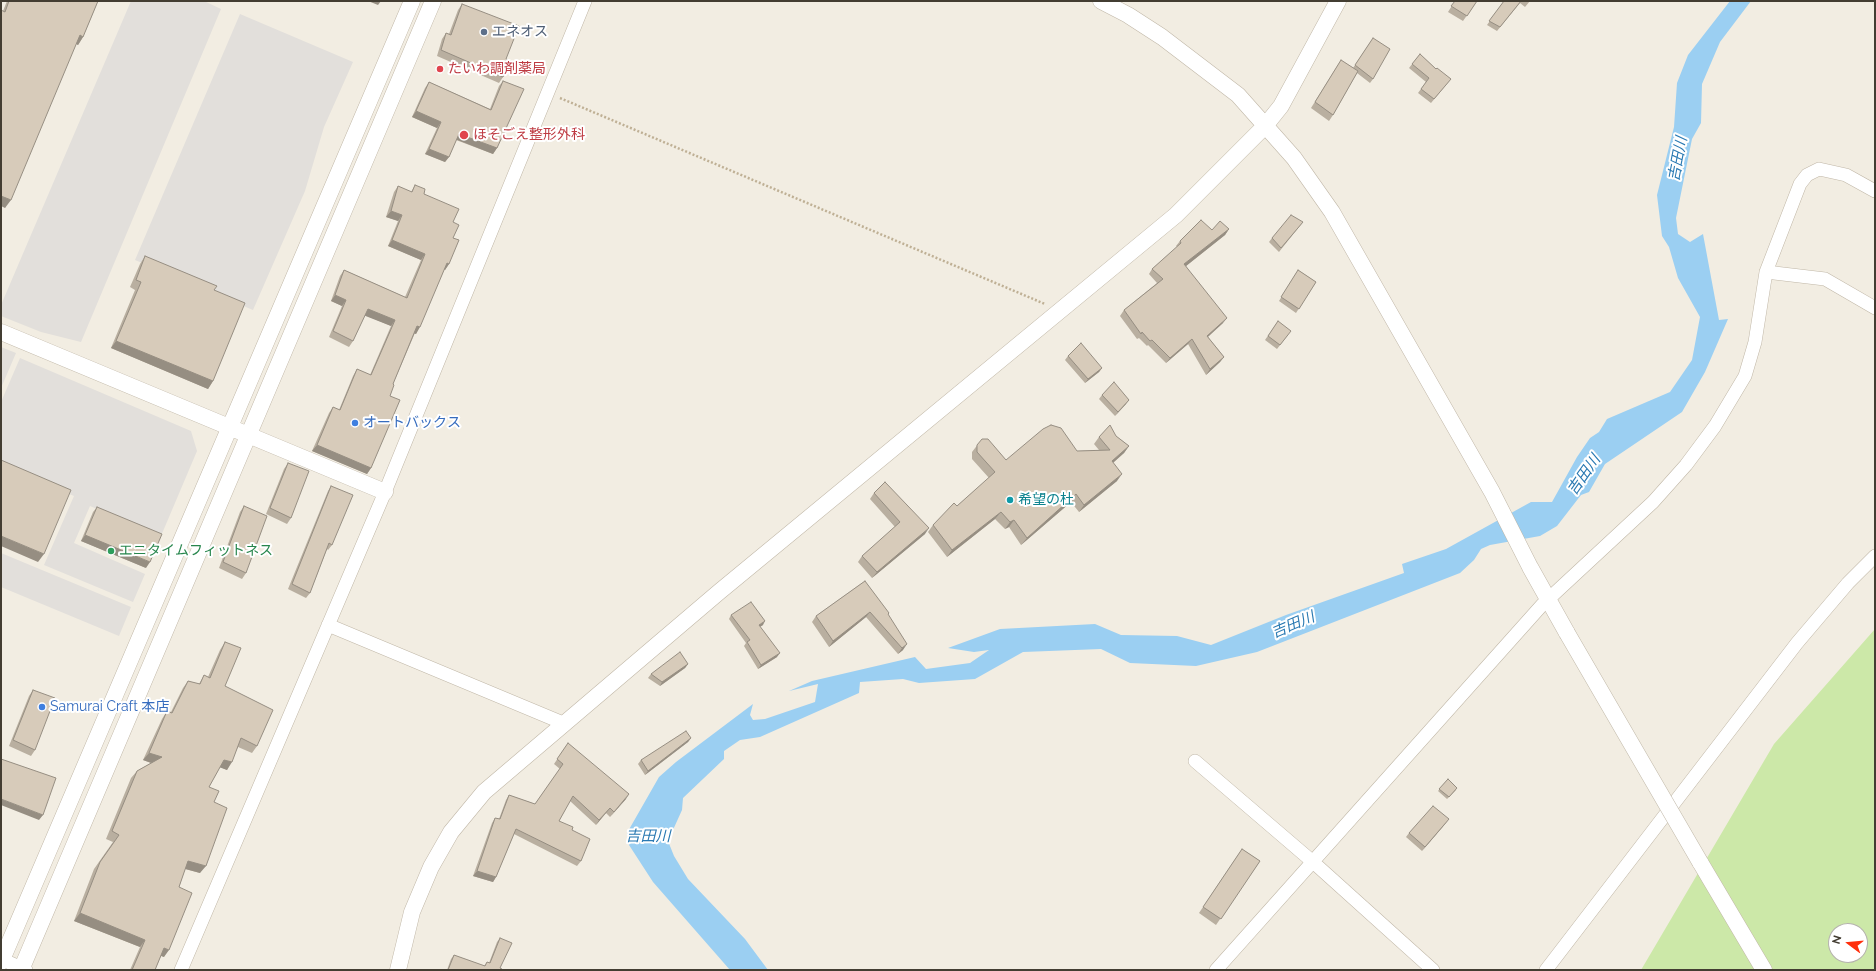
<!DOCTYPE html>
<html>
<head>
<meta charset="utf-8">
<style>
	body { margin:0 }
	#map { position:relative; width:1876px; height:971px; overflow:hidden; background:#f2ede2; font-family:Raleway,sans-serif }
	canvas { display:block }
	.frame { position:absolute; inset:0; border:2px solid #433d32; pointer-events:none }
	.north { position:absolute; left:1828px; top:923px; width:40px; height:40px; box-sizing:border-box; background:#fff; border:1px solid #b4b1ad; border-radius:50%; rotate:286deg; font-size:11px; font-weight:700; line-height:16px; text-align:center; color:#433d32 }
	.north::after { content:''; display:block; margin:auto; width:14px; height:18px; background:#ff2f0c; clip-path:polygon(50% 0,100% 100%,50% 72%,0 100%) }
</style>
</head>
<body>
<div id="map">
<canvas width="1876" height="971"></canvas>
<div class="frame"></div>
<div class="north">N</div>
</div>
<script>
const ctx = document.querySelector('canvas').getContext('2d');
ctx.lineJoin = 'round';
function fillPath(path, color) { ctx.fillStyle = color; ctx.fill(path, 'evenodd'); }
const toPath = rows => new Path2D(rows.map(r => 'M' + r).join(''));
function stroke(path, color, width, dash) { ctx.strokeStyle = color; ctx.lineWidth = width; ctx.lineCap = dash ? 'butt' : 'round'; ctx.setLineDash(dash || []); ctx.stroke(path); }
function write(font, color, halo, rows, align = 'center') {
  ctx.font = font + ' Raleway,"Noto Sans JP",sans-serif'; ctx.lineWidth = 4; ctx.setLineDash([]); ctx.textBaseline = 'middle'; ctx.strokeStyle = halo; ctx.fillStyle = color; for (const [text, x, y, turn = 0] of rows) {
    ctx.save(); ctx.translate(x, y); ctx.rotate((+turn || 0) * Math.PI / 180); ctx.textAlign = isNaN(turn) ? turn : align; if (halo) ctx.strokeText(text, 0, 0); ctx.fillText(text, 0, 0); ctx.restore();
  }
}
fillPath(toPath([
	[1875,629,1875,970,1641,970,1774,744],
	[1836,931,1860,931,1860,955,1836,955]
]), '#cce8a8');
fillPath(toPath([
	[131,1,204,1,221,9,81,342,41,332,1,316,1,305],
	[240,14,353,62,324,127,305,191,253,310,135,260],
	[1,347,16,353,1,388],
	[20,358,191,431,197,451,161,536,90,506,74,543,145,574,133,602,44,565,74,496,1,464,1,402],
	[1,553,131,607,119,636,1,587]
]), '#e2dfdb');
fillPath(toPath([
	[1730,1,1751,1,1720,42,1702,84,1701,123,1692,139,1676,218,1678,234,1690,242,1703,234,1719,320,1728,319,1705,372,1682,412,1605,464,1589,492,1581,495,1557,526,1540,536,1490,545,1481,549,1474,560,1460,573,1257,652,1196,666,1130,663,1101,649,1023,652,975,679,919,683,903,679,860,682,859,693,760,737,740,740,724,751,724,759,683,798,682,810,668,841,674,856,688,879,745,939,768,970,730,970,653,882,629,845,627,833,659,777,676,762,753,704,750,715,753,720,765,719,815,702,818,684,789,691,812,681,915,657,926,669,970,663,989,650,974,652,948,648,1000,629,1095,624,1121,635,1177,636,1211,645,1286,615,1404,573,1402,564,1446,549,1531,502,1552,502,1577,457,1590,438,1599,432,1607,419,1670,392,1692,360,1700,317,1678,278,1669,247,1662,236,1657,195,1674,127,1677,83,1688,55]
]), '#9bcff2');
const minor = toPath([
	[1766,272,1825,279,1875,308],
	[328,625,563,723],
	[1195,761,1313,862,1433,970],
	[1,959,26,970],
	[181,970,385,492,585,1],
	[1216,970,1542,605,1653,502,1686,465,1715,426,1745,376,1755,342,1766,272,1800,184,1807,175,1819,169,1846,175,1875,191],
	[1546,970,1797,643,1848,583,1875,556]
]);
const tertiary = toPath([
	[1101,1,1128,15,1162,37,1238,95,1294,158,1332,212,1492,492,1530,567,1567,633],
	[1,332,385,492],
	[1700,862,1764,970],
	[1,962,412,1],
	[21,970,433,1],
	[398,970,412,912,431,867,451,832,484,792,719,592,1176,215,1265,126,1281,106,1338,1]
]);
stroke(minor, '#c0b7a7', 14);
stroke(tertiary, '#c0b7a7', 17);
stroke(toPath([
	[560,98,1045,304]
]), '#bfb095', 2.5, [2, 2]);
stroke(minor, '#fff', 13);
stroke(tertiary, '#fff', 16);
const tertiaryBridge = toPath([
	[1567,633,1700,862]
]);
stroke(tertiaryBridge, '#c0b7a7', 17, []);
stroke(tertiaryBridge, '#fff', 16);
fillPath(toPath([
	[7,1,98,1,83,37,78,45,76,44,5,208,3,11],
	[1455,1,1477,1,1463,21,1448,12],
	[1504,1,1530,1,1525,7,1520,3,1497,31,1487,25],
	[462,4,506,59,503,77,499,83,437,56,442,39,446,33,449,34,458,10],
	[1373,38,1373,79,1370,83,1357,73,1333,115,1329,121,1311,108,1341,60,1353,68],
	[1420,54,1436,69,1451,79,1431,103,1418,93,1426,82,1409,68],
	[503,81,497,148,493,154,456,140,449,157,445,162,425,154,437,128,412,117,425,88,429,82,490,109,499,86],
	[415,185,453,222,453,238,449,264,445,270,444,270,416,334,415,333,393,384,371,468,367,474,312,451,329,413,333,407,339,410,353,376,357,369,370,375,391,326,365,315,353,341,349,347,329,337,342,306,331,301,340,276,344,270,405,297,421,260,388,246,398,221,386,217,394,192,398,186,411,192],
	[1303,222,1279,252,1269,242,1272,238],
	[1229,229,1225,235,1186,266,1223,323,1208,337,1224,357,1220,362,1206,375,1188,344,1166,363,1148,345,1147,346,1139,338,1137,339,1120,316,1124,310,1157,283,1149,274,1152,269,1177,247,1176,246,1180,241,1212,230],
	[145,256,214,290,213,381,208,389,111,348,135,290,130,287,140,264],
	[1298,270,1316,282,1296,313,1279,301],
	[1278,321,1288,335,1277,349,1265,340],
	[1068,356,1102,368,1099,372,1085,383,1065,360],
	[1102,395,1126,404,1115,416,1099,399],
	[1116,436,1129,446,1124,453,1113,463,1117,481,1079,512,1071,502,1021,545,1009,527,1005,529,995,519,947,557,928,532,933,525,957,506,989,478,972,459,972,452,982,439,1006,460,1077,451,1099,450,1094,444,1099,437],
	[288,463,291,518,287,524,266,514,284,469],
	[331,486,332,545,328,550,327,549,310,593,306,598,288,589,328,491],
	[874,493,925,534,872,578,858,562,862,556,895,527,870,499],
	[244,506,246,573,242,579,219,568,240,512],
	[97,507,146,568,81,541,93,512],
	[865,581,903,650,898,654,866,617,829,647,812,622,816,616],
	[731,615,763,625,760,627,777,657,758,669,744,646,746,643,729,619],
	[225,642,225,686,257,746,252,753,238,747,227,770,220,767,209,787,214,802,200,873,185,869,179,887,164,957,161,956,155,970,130,970,140,947,74,921,94,869,113,842,106,839,131,778,137,771,151,763,143,760,162,719,167,711,171,712,183,688,188,681,199,684,204,675,208,677,220,650],
	[688,664,685,668,660,686,648,678,651,674],
	[33,690,35,750,31,756,9,746,29,696],
	[691,738,688,742,645,775,638,764,641,760],
	[568,743,626,799,610,817,606,813,596,825,570,801,559,821,572,830,581,861,577,866,514,834,496,877,493,882,473,876,492,823,495,818,499,819,506,800,509,795,535,804,560,769,554,764],
	[1448,779,1456,790,1447,799,1438,791],
	[1446,823,1422,851,1406,837,1409,833],
	[1242,849,1260,861,1216,925,1199,913],
	[500,938,500,968,502,970,447,970,451,959,454,955,484,966,487,962,489,963,497,942]
]), '#b9afa0');
fillPath(toPath([
	[368,1,381,1,378,5],
	[80,35,83,37,78,45,75,43],
	[416,111,441,122,437,128,412,117],
	[459,134,497,148,493,154,455,139],
	[429,149,449,157,445,162,425,154],
	[1,196,11,200,5,208,1,206],
	[391,211,402,215,398,221,386,217],
	[1229,229,1225,235,1181,270,1184,264],
	[392,240,425,254,421,260,388,246],
	[447,263,449,264,445,270,443,269],
	[335,295,346,300,342,306,331,301],
	[368,309,395,320,391,326,363,315],
	[1227,318,1223,323,1203,341,1207,336],
	[417,326,420,327,416,334,413,333],
	[1192,339,1188,344,1166,363,1170,358],
	[116,341,213,381,208,389,111,348],
	[1224,357,1220,362,1206,375,1210,369],
	[1102,368,1099,372,1085,383,1088,379],
	[1129,400,1126,404,1115,416,1118,412],
	[317,445,371,468,367,474,312,451],
	[1129,446,1124,453,1107,468,1112,461],
	[1122,474,1117,481,1079,512,1084,505],
	[1076,494,1071,502,1021,545,1027,538],
	[1001,512,995,519,947,557,952,550],
	[1014,520,1009,527,1005,529,1010,522],
	[929,528,925,534,872,578,877,572],
	[85,535,150,562,146,568,81,541],
	[1,536,44,554,38,562,1,546],
	[870,612,866,617,829,647,833,641],
	[765,621,763,625,756,629,759,625],
	[907,644,903,650,898,654,902,648],
	[780,653,777,657,758,669,761,665],
	[688,664,685,668,660,686,662,682],
	[691,738,688,742,645,775,648,771],
	[149,753,162,757,157,765,143,760],
	[224,760,232,762,227,770,219,767],
	[629,794,626,799,610,817,614,812],
	[1,799,43,815,39,820,1,805],
	[610,808,606,813,596,825,599,820],
	[1449,819,1446,823,1422,851,1425,847],
	[188,861,206,866,200,873,182,868],
	[477,871,496,877,493,882,473,876],
	[80,913,145,940,140,947,74,921],
	[164,948,169,950,164,957,159,955]
]), '#968e82');
const building = toPath([
	[9,1,98,1,83,37,80,35,11,200,1,196,1,10,5,12,9,1],
	[1455,1,1477,1,1467,16,1451,6,1455,1],
	[1504,1,1521,1,1500,27,1489,21,1504,1],
	[462,4,519,26,506,59,511,61,503,77,441,50,446,33,451,35,462,4],
	[1373,38,1390,49,1373,79,1355,65,1373,38],
	[1420,54,1436,69,1437,68,1451,79,1434,99,1421,89,1429,78,1412,64,1420,54],
	[1341,60,1358,71,1333,115,1315,102,1341,60],
	[503,81,524,89,497,148,459,134,449,157,429,149,441,122,416,111,429,82,491,110,503,81],
	[415,185,425,189,424,194,459,209,453,222,459,225,453,238,459,240,449,264,447,263,420,327,417,326,393,384,394,385,390,396,400,400,371,468,317,445,333,407,340,410,357,369,371,375,395,320,368,309,353,341,333,331,346,300,335,295,344,270,407,298,425,254,392,240,402,215,391,211,398,186,412,192,415,185],
	[1291,215,1303,222,1281,248,1272,238,1291,215],
	[1201,220,1212,230,1220,221,1229,229,1184,264,1227,318,1207,336,1224,357,1210,369,1192,339,1170,358,1152,340,1150,341,1142,332,1141,334,1124,310,1163,279,1152,269,1181,243,1180,241,1201,220],
	[145,256,217,286,214,290,245,303,213,381,116,341,141,282,136,280,145,256],
	[1298,270,1316,282,1299,309,1281,297,1298,270],
	[1278,321,1291,331,1280,345,1268,336,1278,321],
	[1081,343,1102,368,1088,379,1068,356,1081,343],
	[1114,382,1129,400,1118,412,1102,395,1114,382],
	[1051,425,1061,428,1077,451,1110,450,1099,437,1110,425,1116,436,1129,446,1112,461,1122,474,1084,505,1076,494,1027,538,1014,520,1010,522,1001,512,952,550,933,525,954,503,957,506,995,472,977,452,977,445,982,439,988,439,1006,460,1043,429,1051,425],
	[1,460,71,490,44,554,1,536,1,460],
	[288,463,309,471,291,518,270,508,288,463],
	[885,482,929,528,877,572,862,556,900,522,874,493,885,482],
	[331,486,353,495,332,545,329,543,310,593,292,584,331,486],
	[244,506,267,516,246,573,223,562,244,506],
	[97,507,162,534,150,562,85,535,97,507],
	[865,581,889,613,888,614,907,644,902,648,870,612,833,641,816,616,865,581],
	[751,602,765,621,759,625,780,653,761,665,747,642,750,640,731,615,751,602],
	[225,642,241,648,225,686,273,710,257,746,241,738,232,762,224,760,209,787,219,791,214,802,227,808,206,866,188,861,179,887,192,893,169,950,164,948,155,970,132,970,145,940,80,913,100,862,119,835,112,831,137,771,162,757,149,753,167,711,172,713,188,681,200,684,204,675,210,678,225,642],
	[680,652,688,664,662,682,651,674,680,652],
	[33,690,55,698,35,750,13,740,33,690],
	[686,731,691,738,648,771,641,760,686,731],
	[568,743,629,794,614,812,610,808,599,820,573,796,559,821,573,827,572,830,590,839,581,861,516,829,496,877,477,871,495,818,500,819,509,795,535,804,563,764,557,759,568,743],
	[1,759,56,778,43,815,1,799,1,759],
	[1448,779,1457,788,1449,797,1439,789,1448,779],
	[1433,806,1449,819,1425,847,1409,833,1433,806],
	[1242,849,1260,861,1221,919,1203,907,1242,849],
	[500,938,512,943,500,968,502,969,502,970,448,970,454,955,485,966,487,962,490,963,500,938]
]);
fillPath(building, '#d7cbba');
stroke(building, '#968e82', 1);
for (const [x, y, r, color] of [
	[484,32,4,"#5c6f8a"],
	[440,69,4,"#e0444e"],
	[464,135,5,"#e0444e"],
	[355,423,4,"#3f7fe0"],
	[1010,500,4,"#0f9aa8"],
	[111,551,4,"#2e9e5b"],
	[42,707,4,"#3f7fe0"]
]) { const dot = new Path2D(); dot.arc(x, y, r, 0, 2 * Math.PI); ctx.fillStyle = color; ctx.fill(dot); stroke(dot, '#fff', 1.5); }
write('14px', '#4e5e75', '#fff', [
	["エネオス",492,32]
], 'left');
write('14px', '#be3a42', '#fff', [
	["たいわ調剤薬局",448,69],
	["ほそごえ整形外科",473,135]
], 'left');
write('14px', '#366cbe', '#fff', [
	["オートバックス",363,423],
	["Samurai Craft 本店",50,707]
], 'left');
write('14px', '#0d838f', '#fff', [
	["希望の杜",1018,500]
], 'left');
write('14px', '#27864d', '#fff', [
	["エニタイムフィットネス",119,551]
], 'left');
write('italic 15px', '#2979b2', '#fff', [
	["吉田川",1678,159,-79],
	["吉田川",1584,475,-55],
	["吉田川",1293,625,-23],
	["吉田川",648,836]
]);
</script>
</body>
</html>
